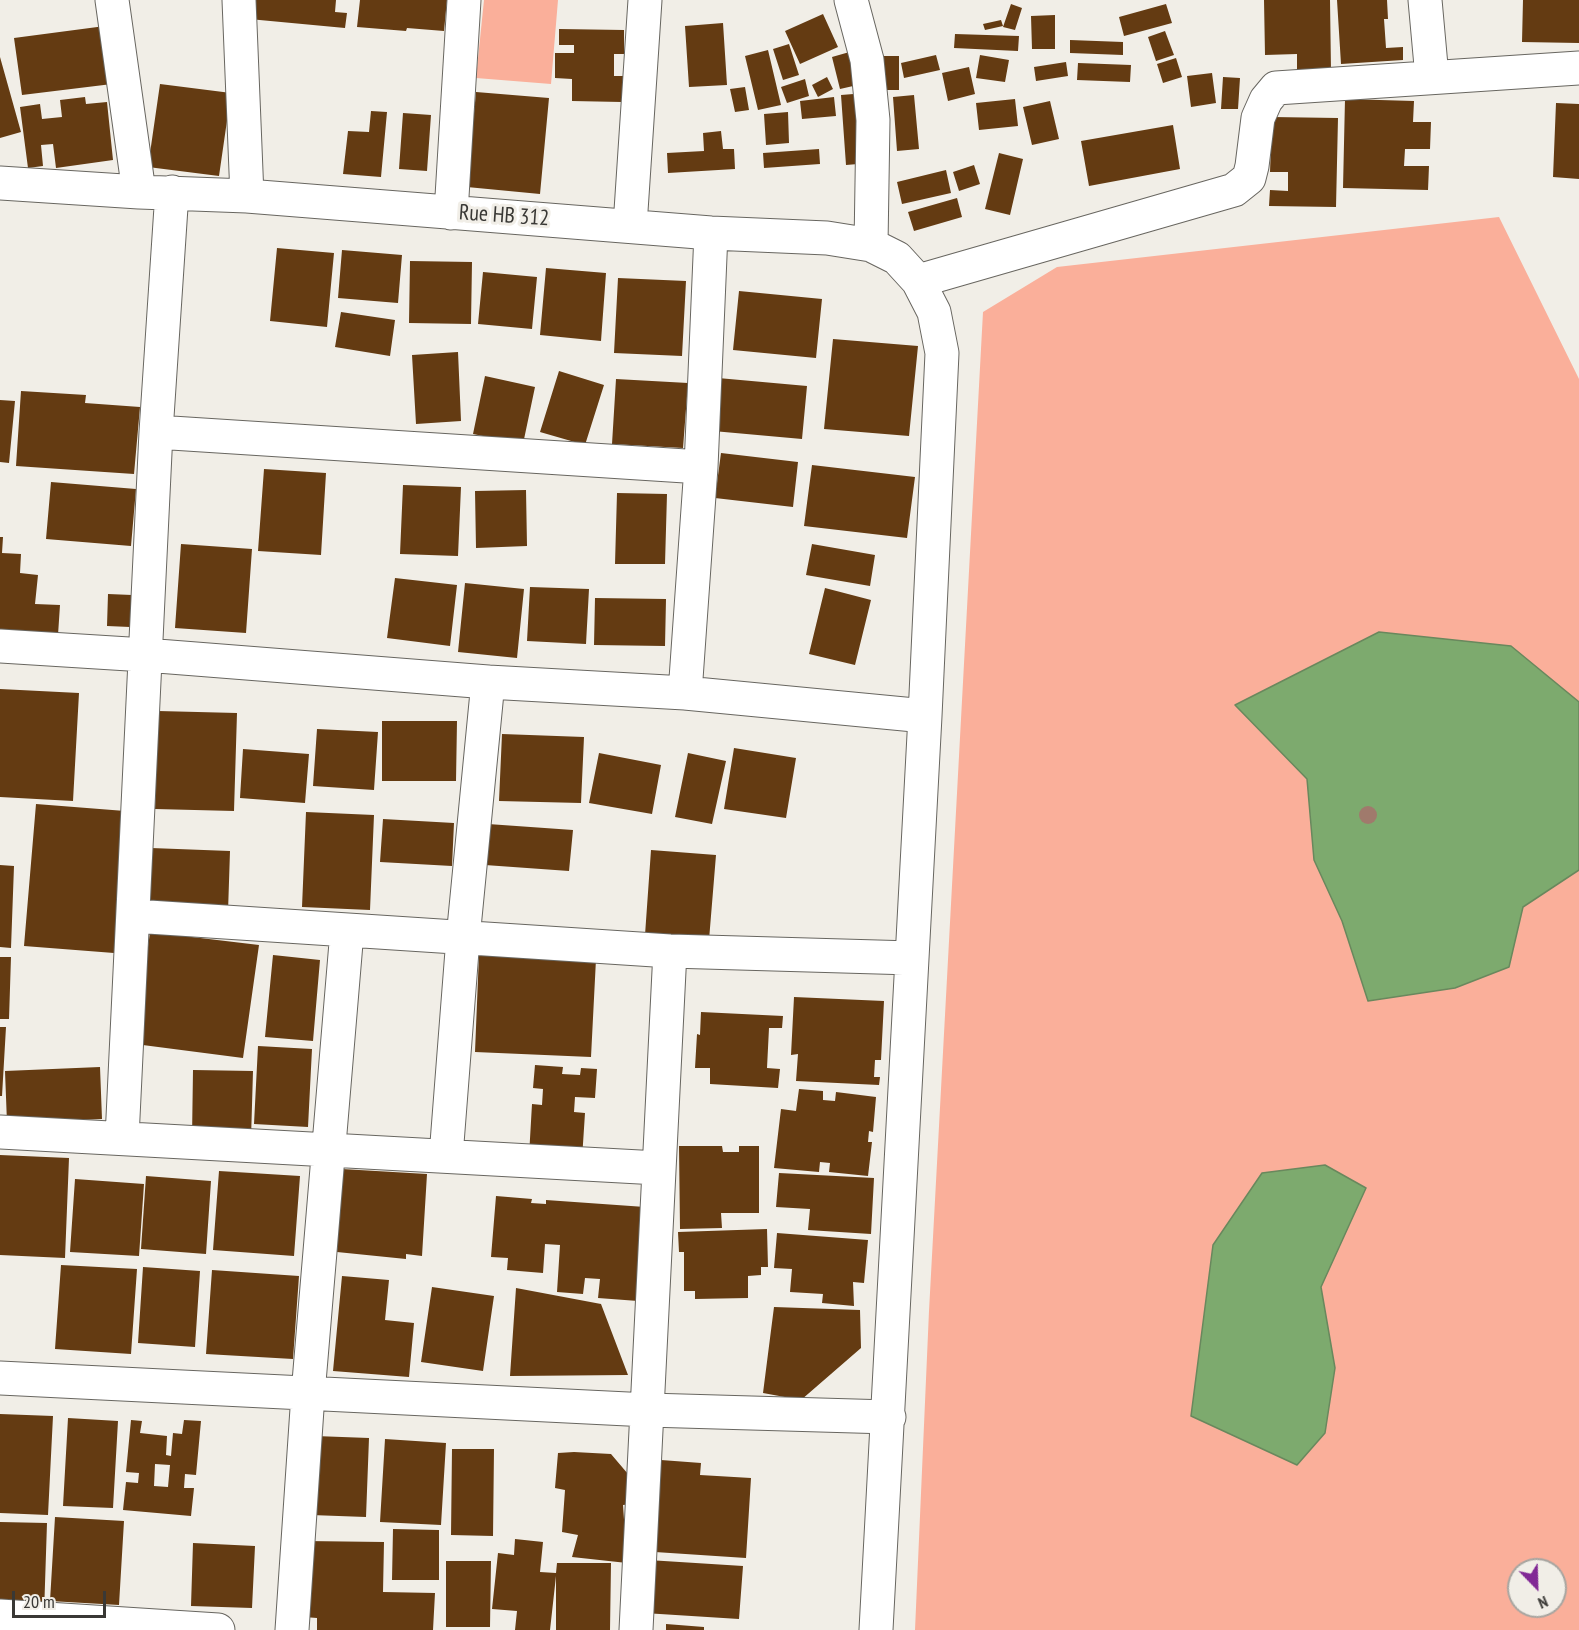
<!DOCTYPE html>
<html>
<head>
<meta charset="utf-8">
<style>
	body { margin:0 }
	#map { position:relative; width:1579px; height:1630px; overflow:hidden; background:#f1eee7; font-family:"PT Sans Narrow",sans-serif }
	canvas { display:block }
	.north { position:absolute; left:1507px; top:1558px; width:60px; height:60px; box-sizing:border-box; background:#f1eee7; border:2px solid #a7a5a0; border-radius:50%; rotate:157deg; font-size:16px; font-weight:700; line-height:24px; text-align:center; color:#393835 }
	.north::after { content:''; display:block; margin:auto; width:21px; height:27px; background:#812895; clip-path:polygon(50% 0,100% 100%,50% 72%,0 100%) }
	.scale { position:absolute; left:12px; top:1591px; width:94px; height:27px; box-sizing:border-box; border:3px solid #393835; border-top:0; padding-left:8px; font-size:18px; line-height:21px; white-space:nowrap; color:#393835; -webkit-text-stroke:4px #f1eee7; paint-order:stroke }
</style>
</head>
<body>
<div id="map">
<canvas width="1579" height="1630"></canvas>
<div class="north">N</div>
<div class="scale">20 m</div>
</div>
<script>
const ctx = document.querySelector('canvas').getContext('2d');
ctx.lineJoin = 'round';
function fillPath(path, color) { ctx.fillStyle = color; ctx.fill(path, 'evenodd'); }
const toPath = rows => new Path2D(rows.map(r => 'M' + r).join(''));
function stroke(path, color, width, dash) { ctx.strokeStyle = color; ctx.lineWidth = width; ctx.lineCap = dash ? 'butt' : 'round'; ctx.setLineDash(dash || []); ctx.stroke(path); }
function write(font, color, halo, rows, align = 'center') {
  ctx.font = font + ' "PT Sans Narrow",sans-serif'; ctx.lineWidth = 6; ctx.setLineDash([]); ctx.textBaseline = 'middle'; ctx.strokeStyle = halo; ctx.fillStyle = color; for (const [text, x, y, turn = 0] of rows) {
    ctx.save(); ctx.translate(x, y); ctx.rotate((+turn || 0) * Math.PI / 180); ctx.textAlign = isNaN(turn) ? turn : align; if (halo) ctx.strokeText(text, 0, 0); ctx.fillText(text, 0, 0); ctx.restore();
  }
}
fillPath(toPath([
	[484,0,558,0,551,84,476,78],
	[1499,217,1579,379,1579,702,1511,646,1235,705,1307,779,1314,860,1342,921,1420,993,1455,988,1509,967,1523,907,1579,870,1579,1630,915,1630,929,1311,983,312,1057,267],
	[1262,1173,1366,1188,1321,1287,1335,1368,1325,1433],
	[1519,1570,1555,1570,1555,1606,1519,1606]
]), '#faaf9a');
const water = toPath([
	[1379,632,1511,646,1579,702,1579,870,1523,907,1509,967,1455,988,1368,1001,1342,921,1314,860,1307,779,1235,705,1379,632],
	[1325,1165,1366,1188,1321,1287,1335,1368,1325,1433,1297,1465,1191,1416,1213,1245,1262,1173,1325,1165]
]);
fillPath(water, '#7daa6e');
stroke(water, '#69885d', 1.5);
fillPath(toPath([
	[251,0,336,0,335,12,347,13,345,28,249,19],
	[360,0,447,0,444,31,407,28,406,31,357,27],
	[1264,0,1330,0,1331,71,1297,72,1297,54,1265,55],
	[1337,0,1387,0,1388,19,1384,19,1386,48,1403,47,1403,60,1341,64],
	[1523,0,1579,0,1579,43,1522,42],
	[1011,4,1022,8,1015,30,1003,27],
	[1166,4,1172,23,1124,36,1119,17],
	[823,14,838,47,800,64,785,31],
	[1055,15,1055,49,1032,49,1031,16],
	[1001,20,1003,26,985,30,983,24],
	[723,23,727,85,689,87,685,26],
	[105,26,112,84,22,95,14,38],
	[559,29,624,30,624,54,614,54,614,76,623,76,622,102,572,101,572,79,555,78,555,53,574,53,574,45,559,45],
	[1165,31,1174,55,1156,61,1148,37],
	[955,34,1019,36,1018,51,954,48],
	[1070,40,1123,42,1123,55,1070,53],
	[789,44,799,75,783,80,773,49],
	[768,50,781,105,758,110,745,56],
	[853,51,862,84,840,89,832,57],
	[936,55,940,70,904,78,901,63],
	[980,55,1009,60,1005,82,976,78],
	[881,56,899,56,899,90,881,90],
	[0,57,21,132,0,138],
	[1176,58,1182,77,1163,83,1157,64],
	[1066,62,1068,76,1036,81,1034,67],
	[1078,63,1131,65,1130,82,1077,80],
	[969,67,975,94,948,101,942,73],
	[1212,73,1216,103,1191,107,1187,76],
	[827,77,833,89,818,97,812,85],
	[1223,77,1240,78,1238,109,1221,109],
	[805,79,809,96,787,103,781,87],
	[160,84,231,93,219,176,148,167],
	[745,87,749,110,735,112,730,89],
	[476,92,549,98,540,194,467,187],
	[866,93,870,163,846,165,841,95],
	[914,95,919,149,897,151,893,97],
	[85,97,86,104,107,102,113,160,56,168,53,144,41,145,43,166,28,168,20,107,40,104,42,119,62,117,60,100],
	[834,97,836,116,802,119,800,101],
	[1015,99,1018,126,979,130,976,103],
	[1345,99,1414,101,1413,122,1431,122,1430,149,1405,149,1404,166,1429,166,1428,190,1343,188],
	[1050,101,1059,139,1032,145,1023,107],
	[1556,103,1579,104,1579,179,1553,177],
	[371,111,387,112,381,177,343,174,348,131,369,132],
	[788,112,789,143,766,145,764,114],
	[403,113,431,115,427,171,399,169],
	[1272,117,1338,118,1336,207,1269,206,1270,190,1288,191,1288,172,1270,172],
	[1173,125,1180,169,1089,186,1081,141],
	[721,131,723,149,734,149,735,169,668,173,667,153,704,151,703,133],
	[819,149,820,164,764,168,763,153],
	[999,153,1023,159,1010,215,985,209],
	[974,165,980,184,959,191,953,172],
	[946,170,951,193,902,204,897,182],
	[957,198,962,217,914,231,908,212],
	[277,248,334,253,327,327,270,321],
	[342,250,402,255,398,303,338,298],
	[410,261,472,262,471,324,409,323],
	[546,268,606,273,601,341,540,335],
	[483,272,537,277,532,329,478,324],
	[618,278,686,281,682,356,614,353],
	[739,291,822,299,816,358,733,350],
	[341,312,395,320,390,356,335,347],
	[833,339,918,346,909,436,824,429],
	[458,352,461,421,416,424,412,355],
	[559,371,604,385,585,445,540,432],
	[485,376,535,387,523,444,473,434],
	[718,378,807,386,802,439,713,431],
	[616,379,688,383,683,448,612,444],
	[21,391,86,395,85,403,140,407,134,474,16,466],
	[0,400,15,401,9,463,0,462],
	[721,453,798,462,793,507,715,498],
	[812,465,915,477,907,538,804,526],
	[264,469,326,473,321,555,258,551],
	[51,482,136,489,131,546,46,539],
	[403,485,461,487,458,556,400,554],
	[526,490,527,546,476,548,475,491],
	[617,493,667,494,665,564,615,564],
	[0,537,3,537,2,553,21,554,20,573,38,575,35,604,60,605,58,635,0,631],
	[181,544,252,549,246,633,175,628],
	[812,544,875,555,870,586,806,575],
	[395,578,457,585,450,646,387,638],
	[465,583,524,589,517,658,458,652],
	[530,587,589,589,586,644,527,641],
	[825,588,871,600,855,665,809,654],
	[108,594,132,595,130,627,107,626],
	[595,598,666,599,665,646,594,645],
	[0,689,79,693,73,801,0,797],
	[158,711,237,713,234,811,155,809],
	[382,721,457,721,456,781,382,781],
	[317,729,378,732,374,790,313,786],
	[502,734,584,737,581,803,499,801],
	[734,748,796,758,786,818,724,809],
	[243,749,309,754,305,803,240,798],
	[599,753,661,765,652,814,589,803],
	[688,753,726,761,712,824,675,817],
	[36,804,125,811,114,953,24,946],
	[306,812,374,815,370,910,302,907],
	[383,819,454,823,452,866,380,862],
	[488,824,573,830,569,871,485,865],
	[151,848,230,851,228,912,149,909],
	[651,850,716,855,709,940,645,935],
	[0,865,14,866,11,948,0,947],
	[150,932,259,945,243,1058,135,1044],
	[479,954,596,959,591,1057,475,1052],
	[273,955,320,960,313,1041,265,1037],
	[0,957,11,957,9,1019,0,1019],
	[794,997,884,1001,881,1060,875,1060,874,1077,880,1077,879,1085,796,1081,798,1054,791,1055],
	[701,1012,783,1016,782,1028,769,1028,767,1068,780,1069,778,1088,710,1084,710,1068,695,1068,697,1034,700,1035],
	[0,1027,6,1027,2,1096,0,1096],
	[258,1046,312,1049,308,1127,254,1124],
	[535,1065,563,1067,562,1074,580,1075,581,1068,597,1069,595,1098,575,1097,574,1112,585,1113,582,1159,529,1156,532,1104,542,1105,543,1089,533,1088],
	[100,1067,102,1119,7,1123,5,1071],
	[193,1070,253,1071,251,1139,192,1138],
	[799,1089,823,1091,823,1100,835,1101,836,1092,876,1097,873,1132,869,1131,868,1142,872,1142,868,1176,829,1172,830,1163,820,1162,819,1172,774,1168,781,1109,796,1111],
	[679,1146,722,1146,723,1152,739,1152,739,1146,759,1146,759,1213,721,1213,722,1228,680,1229],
	[0,1155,69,1158,65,1258,0,1255],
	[342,1169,427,1174,422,1256,406,1254,406,1259,337,1252],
	[219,1171,300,1176,294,1256,213,1250],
	[779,1173,874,1178,871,1234,808,1230,810,1209,776,1207],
	[146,1176,211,1181,206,1254,141,1249],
	[75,1179,144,1184,139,1256,70,1252],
	[496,1196,532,1199,531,1203,546,1204,546,1200,645,1207,638,1301,598,1298,600,1279,585,1278,583,1294,557,1292,560,1245,545,1244,543,1273,507,1270,508,1258,491,1257],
	[767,1229,768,1267,761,1267,761,1275,748,1276,748,1298,695,1299,695,1291,684,1291,684,1252,679,1252,678,1232],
	[777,1233,868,1240,864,1283,853,1282,854,1306,822,1303,823,1294,790,1292,792,1269,774,1268],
	[61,1265,137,1269,131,1354,55,1349],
	[143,1267,200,1271,195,1347,138,1343],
	[212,1270,299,1276,293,1359,206,1354],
	[342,1276,389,1280,385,1320,414,1323,409,1377,333,1371],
	[432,1287,494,1296,483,1371,421,1362],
	[516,1288,601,1304,628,1375,510,1376],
	[774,1307,860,1310,861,1348,801,1400,763,1393],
	[0,1414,53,1416,48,1515,0,1513],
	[68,1418,118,1421,113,1508,63,1506],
	[131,1420,142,1421,140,1433,167,1436,166,1455,171,1456,173,1433,182,1434,184,1420,201,1421,196,1475,185,1474,184,1488,194,1488,191,1516,123,1510,126,1482,138,1483,139,1473,126,1472],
	[155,1464,170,1465,168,1487,154,1486],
	[315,1436,369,1438,366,1517,311,1515],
	[385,1439,446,1443,441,1525,380,1522],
	[452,1449,494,1449,493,1536,451,1535],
	[574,1452,611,1454,628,1474,632,1504,623,1505,627,1563,572,1557,578,1535,562,1532,565,1490,555,1488,558,1453],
	[661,1460,701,1463,700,1475,751,1478,746,1558,655,1552],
	[55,1517,124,1521,119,1605,50,1601],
	[0,1522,47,1523,44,1614,0,1613],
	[393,1529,439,1530,439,1580,392,1580],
	[515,1539,543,1542,540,1572,556,1573,557,1563,611,1563,610,1630,556,1630,556,1576,550,1630,515,1630,517,1611,492,1609,498,1553,514,1555],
	[305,1541,384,1542,383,1592,435,1593,433,1630,317,1630,317,1618,304,1617],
	[193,1543,255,1546,252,1608,191,1606],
	[648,1560,743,1566,739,1619,644,1613],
	[446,1561,491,1561,490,1627,446,1627],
	[666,1624,704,1627,704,1630,666,1630]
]), '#643b12');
const minor = toPath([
	[112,0,139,192],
	[239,0,247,196],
	[851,0,867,60,873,120,871,245],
	[1425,0,1432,77],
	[0,183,139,192,247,196,711,233,827,238,871,245,897,258,918,281,934,312,942,353,925,716,876,1630],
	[451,213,464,0],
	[630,226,645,0],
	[918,281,1234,190,1249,178,1252,166,1258,118,1266,100,1276,88,1579,68],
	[156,432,701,467],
	[0,646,145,655,488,682,685,693,925,716],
	[685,693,701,467,711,233],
	[133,916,670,951,912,958],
	[0,1132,658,1168],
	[122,1138,156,432,172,192],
	[446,1156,463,938,488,682],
	[0,1378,648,1410,889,1417],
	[0,1616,218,1630],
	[292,1630,308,1394,347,931],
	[636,1630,670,951]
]);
stroke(minor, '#686660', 35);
stroke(minor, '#fff', 33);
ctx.fillStyle = '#a07a6c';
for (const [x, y] of [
	[1368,815]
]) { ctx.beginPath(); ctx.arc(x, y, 9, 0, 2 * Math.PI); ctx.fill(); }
write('22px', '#393835', '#f1eee7', [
	["Rue HB 312",504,216,4]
]);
</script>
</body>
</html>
